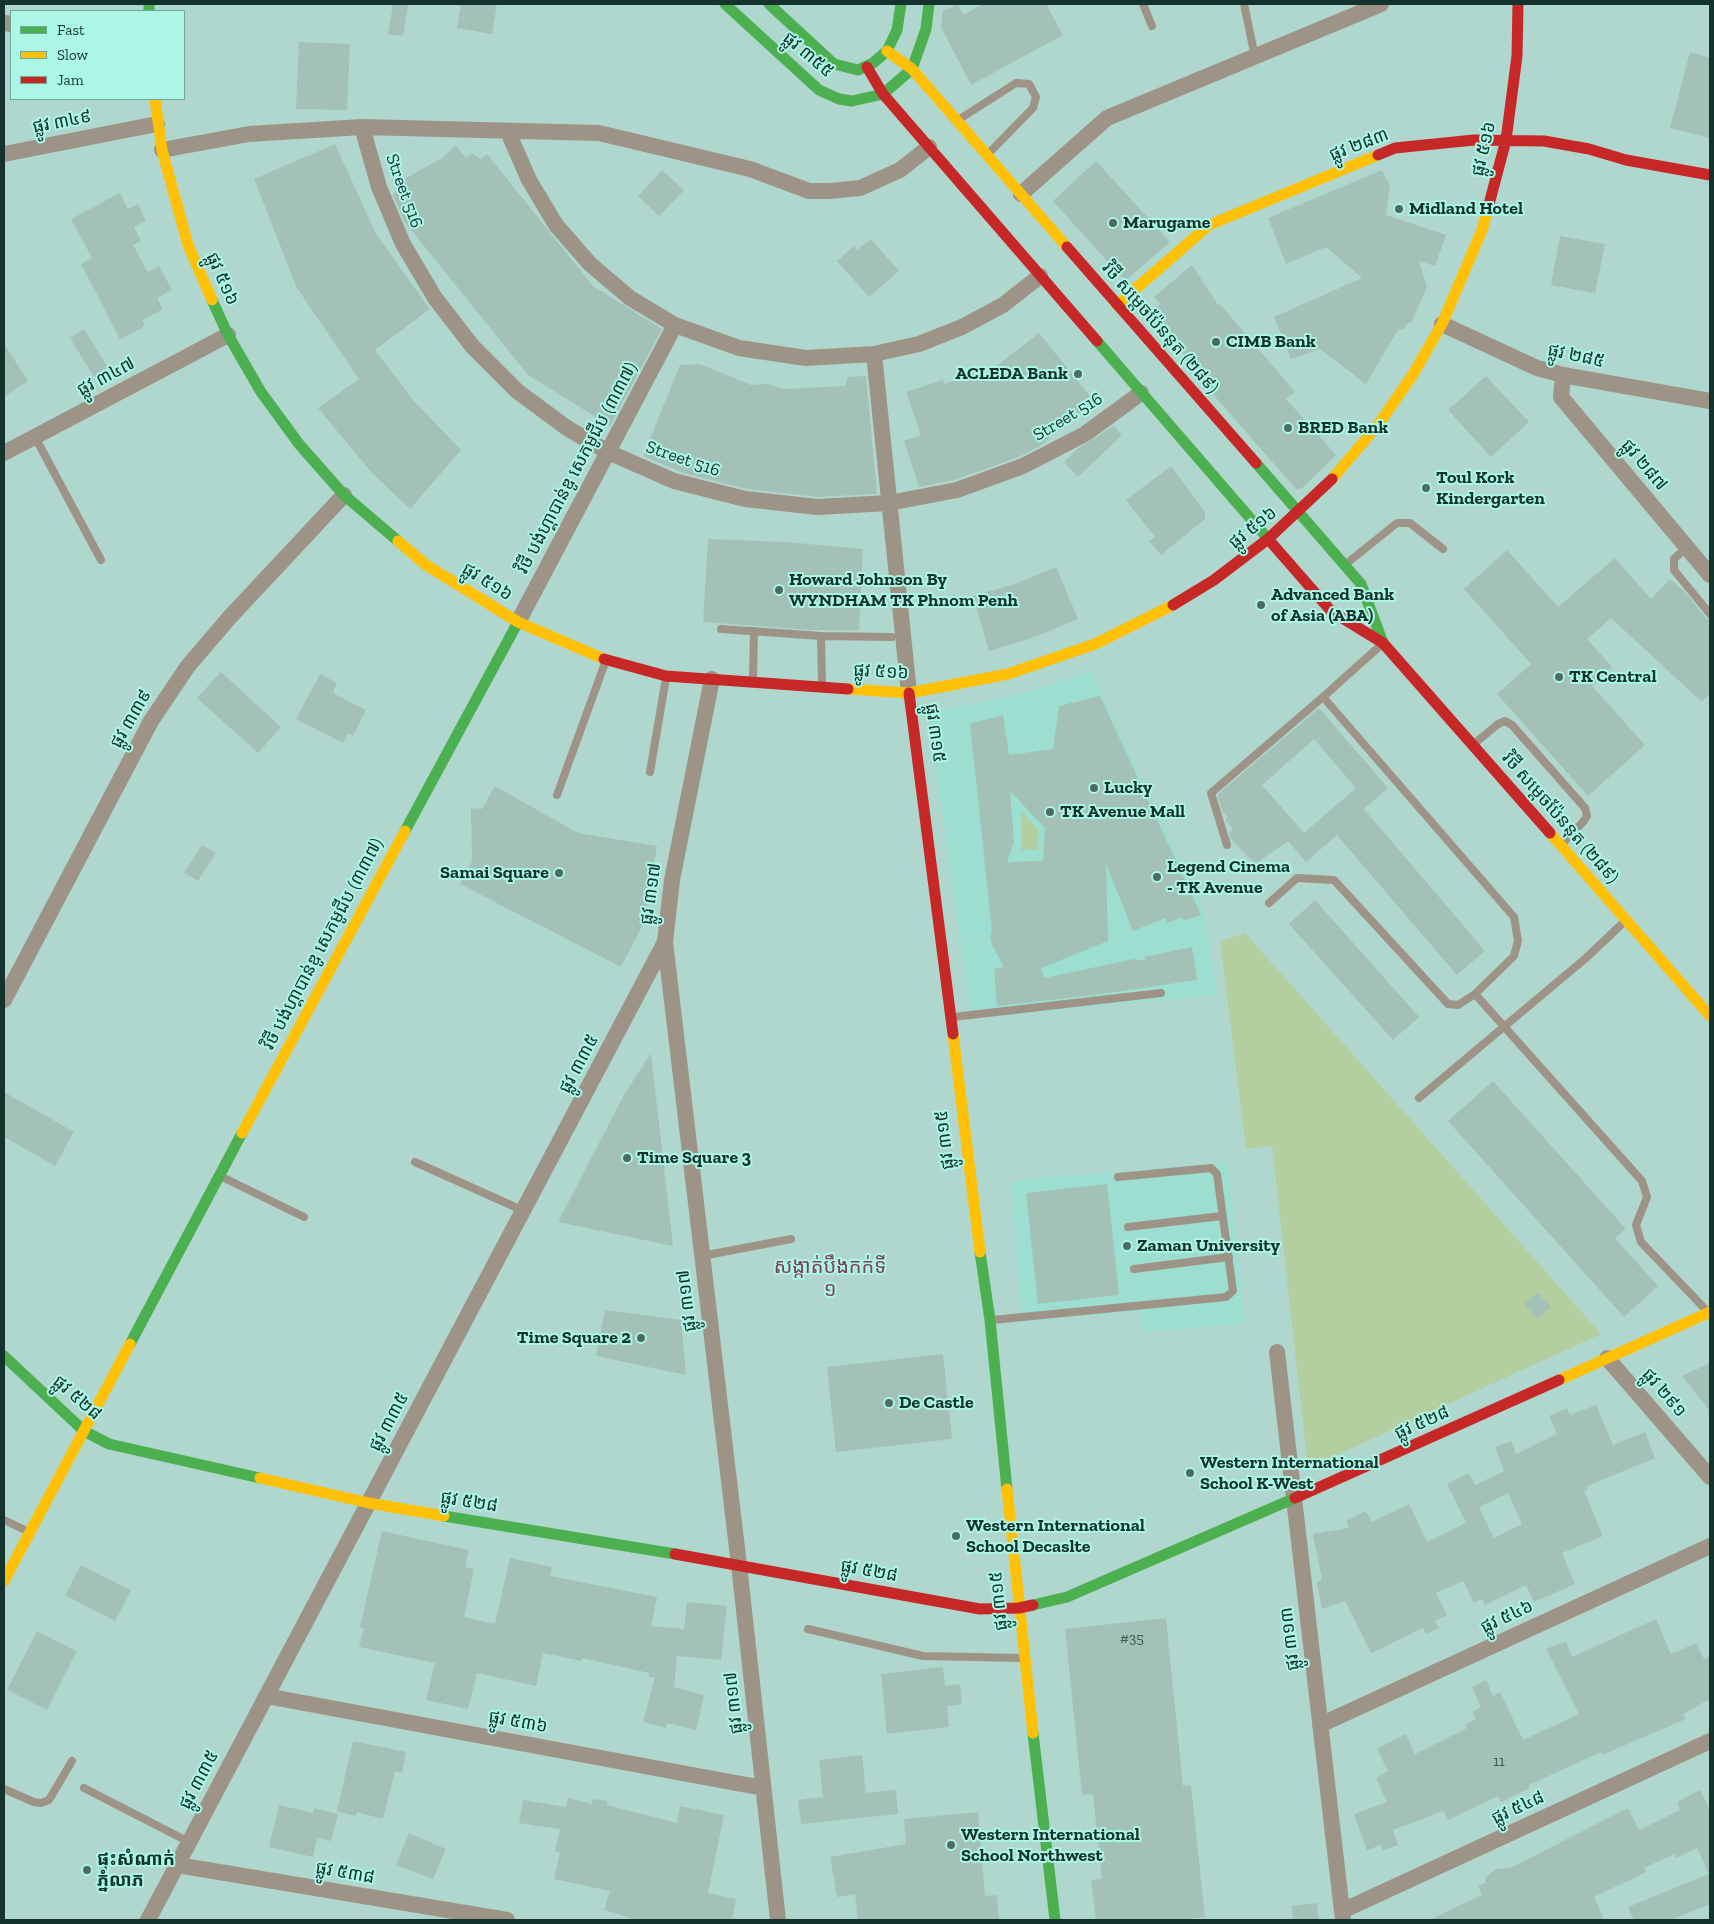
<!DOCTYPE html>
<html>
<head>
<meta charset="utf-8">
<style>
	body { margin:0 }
	#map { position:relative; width:1714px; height:1924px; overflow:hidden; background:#afd7ce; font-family:"Zilla Slab",serif }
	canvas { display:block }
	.frame { position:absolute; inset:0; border:5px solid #14332d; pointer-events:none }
	.legend { position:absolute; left:10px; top:10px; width:175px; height:90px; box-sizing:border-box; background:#abf6e5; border:1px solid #6fa89b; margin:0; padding:6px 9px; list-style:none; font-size:15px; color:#14332d }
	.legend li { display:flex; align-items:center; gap:10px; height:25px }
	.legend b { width:25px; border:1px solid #6fa89b }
</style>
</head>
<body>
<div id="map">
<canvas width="1714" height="1924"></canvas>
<div class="frame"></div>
<ul class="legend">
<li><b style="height:6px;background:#4caf50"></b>Fast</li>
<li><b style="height:6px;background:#ffc107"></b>Slow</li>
<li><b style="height:6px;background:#c62828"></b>Jam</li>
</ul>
</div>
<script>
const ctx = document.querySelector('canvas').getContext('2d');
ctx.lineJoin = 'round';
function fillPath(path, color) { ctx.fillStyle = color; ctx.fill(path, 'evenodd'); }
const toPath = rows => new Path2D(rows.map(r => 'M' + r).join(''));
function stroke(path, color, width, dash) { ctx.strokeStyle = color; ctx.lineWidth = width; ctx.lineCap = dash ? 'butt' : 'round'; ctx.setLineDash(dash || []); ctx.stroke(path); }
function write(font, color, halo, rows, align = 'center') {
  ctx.font = font + ' "Zilla Slab","Noto Sans Khmer",serif'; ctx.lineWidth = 4; ctx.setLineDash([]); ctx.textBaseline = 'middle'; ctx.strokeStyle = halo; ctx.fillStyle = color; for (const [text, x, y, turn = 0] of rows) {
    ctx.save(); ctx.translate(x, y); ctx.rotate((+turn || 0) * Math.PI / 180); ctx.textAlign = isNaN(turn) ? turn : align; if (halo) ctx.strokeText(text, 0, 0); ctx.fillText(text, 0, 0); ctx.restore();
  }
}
fillPath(toPath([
	[1091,671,1204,912,1217,994,972,1019,928,712,1015,696],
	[1228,1162,1245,1324,1142,1332,1139,1311,1022,1322,1011,1181]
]), '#9cdecf');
fillPath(toPath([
	[1021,811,1039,831,1037,850,1021,850],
	[1245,933,1601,1334,1308,1468,1272,1146,1246,1149,1220,942]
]), '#b3ce9f');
fillPath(toPath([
	[393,4,408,4,403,36,388,34],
	[461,4,497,4,492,34,457,28],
	[958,4,963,15,983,4,1046,4,1063,35,971,85,941,27,943,11],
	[299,42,350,44,347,110,296,109],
	[1690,52,1710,58,1710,138,1670,128],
	[335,144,376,234,430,309,375,350,413,400,461,450,410,509,372,473,318,408,359,379,297,288,254,179],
	[455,145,466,158,472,153,481,159,487,154,593,286,662,329,610,426,528,375,404,221,393,195,404,179,444,157],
	[1096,161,1170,242,1125,281,1053,201],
	[662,170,684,190,659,216,638,196],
	[1382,170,1390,186,1386,215,1446,235,1435,266,1419,261,1427,287,1411,323,1408,322,1404,329,1398,330,1366,384,1320,349,1291,359,1274,317,1362,278,1326,247,1286,264,1268,218],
	[120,193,128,209,138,204,146,221,134,227,141,241,133,245,148,272,159,266,172,290,157,298,163,309,142,320,145,326,120,339,81,264,92,258,71,219],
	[1560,236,1605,244,1595,293,1551,285],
	[871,239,899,271,869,297,837,261,854,246,857,250],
	[1192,265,1218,305,1220,304,1295,392,1286,399,1336,455,1302,488,1296,489,1210,391,1212,390,1192,361,1190,362,1175,345,1173,349,1156,329,1150,314,1160,303,1154,297],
	[84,329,108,368,94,377,70,338],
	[1039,333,1094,401,1040,446,1019,457,954,480,919,487,904,441,921,435,906,392,943,380,944,384,982,370,984,376],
	[4,344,28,381,4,397],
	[700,364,751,385,768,384,782,389,845,386,848,377,866,376,877,494,817,497,747,489,684,473,643,456,680,365],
	[1486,376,1529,422,1491,457,1448,410],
	[1114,426,1122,435,1078,477,1064,462,1077,449],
	[1171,466,1205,512,1205,519,1161,555,1149,541,1155,537,1126,500],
	[708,539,786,542,863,549,859,630,810,630,703,622],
	[1507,550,1558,607,1615,558,1651,599,1670,579,1685,592,1706,618,1710,620,1710,693,1702,702,1611,618,1587,639,1612,667,1592,686,1645,745,1588,796,1497,694,1531,664,1464,589],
	[1056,567,1078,619,1032,638,989,651,973,596,1015,584],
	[221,672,281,727,258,753,197,698],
	[320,674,337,683,333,693,366,710,353,736,348,733,343,743,296,719],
	[1100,696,1201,915,1183,921,1183,917,1168,923,1165,918,1133,931,1106,864,1108,941,1041,968,1044,978,1134,959,1146,961,1144,957,1192,947,1197,980,1094,995,997,1006,994,969,1004,967,992,945,990,938,992,931,970,724,1003,715,1009,755,1053,749,1059,706],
	[1010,791,1045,828,1043,861,1007,862,1014,842],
	[1319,708,1388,788,1364,809,1485,951,1457,975,1337,835,1306,862,1288,841,1255,864,1231,839,1229,833,1233,829,1225,820,1228,818,1223,812,1217,795],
	[1314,739,1356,788,1304,833,1262,785],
	[495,786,578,833,657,846,644,922,621,967,460,884,472,861,471,808,482,809],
	[202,845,216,853,198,881,184,873],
	[1315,900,1419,1017,1393,1040,1289,924],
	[651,1053,673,1246,558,1222,624,1095],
	[1493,1081,1626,1229,1615,1238,1658,1286,1624,1317,1448,1121],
	[4,1092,74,1132,55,1166,4,1137],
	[1107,1184,1119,1295,1038,1304,1026,1193],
	[1538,1293,1551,1307,1537,1319,1524,1304],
	[605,1310,681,1320,686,1375,596,1356],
	[943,1354,952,1439,836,1452,827,1367],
	[1710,1363,1710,1411,1682,1376],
	[1596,1405,1613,1445,1645,1432,1655,1458,1587,1486,1588,1489,1584,1491,1603,1536,1562,1553,1575,1584,1534,1602,1526,1585,1485,1605,1482,1599,1474,1603,1463,1581,1436,1593,1447,1615,1435,1621,1439,1628,1426,1634,1423,1628,1371,1653,1345,1601,1322,1609,1317,1582,1322,1580,1313,1534,1349,1528,1346,1521,1366,1511,1372,1522,1409,1504,1427,1542,1466,1523,1447,1484,1469,1473,1475,1485,1504,1471,1495,1447,1511,1441,1516,1454,1557,1434,1549,1416,1567,1408,1570,1415],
	[1508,1493,1522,1524,1494,1538,1479,1507],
	[382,1531,469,1550,465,1567,474,1569,464,1617,495,1624,510,1558,552,1567,550,1576,657,1597,651,1626,684,1629,687,1602,727,1606,721,1660,677,1656,674,1687,704,1695,696,1730,667,1723,666,1728,643,1722,655,1677,649,1677,649,1673,582,1658,582,1661,543,1653,536,1686,477,1673,468,1709,426,1700,435,1663,359,1647,364,1628,360,1627],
	[81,1565,131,1590,115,1621,65,1595],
	[1166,1618,1183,1786,1191,1785,1205,1917,1180,1920,1096,1920,1091,1880,1102,1879,1093,1794,1082,1795,1065,1629],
	[1656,1619,1671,1654,1696,1643,1704,1659,1710,1656,1710,1699,1683,1714,1686,1719,1602,1755,1601,1752,1529,1785,1530,1788,1501,1802,1498,1796,1448,1820,1443,1811,1393,1830,1398,1845,1383,1850,1381,1845,1367,1850,1354,1814,1387,1802,1376,1778,1388,1771,1377,1749,1406,1734,1415,1754,1467,1728,1465,1725,1476,1719,1472,1712,1481,1707,1472,1687,1486,1680,1493,1696,1500,1692,1523,1740,1579,1714,1546,1649,1566,1641,1572,1657],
	[37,1631,77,1651,47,1710,7,1690],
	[943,1667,945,1686,960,1684,962,1704,947,1706,949,1727,887,1734,881,1674],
	[353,1741,406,1752,402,1773,395,1771,383,1819,357,1812,356,1816,337,1811],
	[862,1755,866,1793,896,1790,898,1814,801,1824,798,1800,823,1797,819,1760],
	[1700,1790,1710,1811,1710,1904,1671,1920,1634,1920,1628,1907,1709,1874,1697,1848,1676,1858,1674,1854,1644,1868,1646,1872,1594,1897,1604,1920,1429,1920,1482,1895,1478,1886,1485,1883,1486,1877,1496,1869,1510,1868,1628,1808,1639,1830,1680,1810,1677,1802],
	[568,1798,592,1804,593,1799,607,1801,607,1805,677,1823,680,1806,724,1815,708,1893,736,1899,732,1920,637,1920,604,1910,610,1891,554,1879,560,1852,555,1851,560,1829,519,1823,523,1800,566,1807],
	[279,1805,313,1813,314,1808,338,1814,331,1841,317,1838,313,1857,269,1847],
	[978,1812,985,1896,997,1895,999,1920,858,1920,855,1894,837,1897,830,1857,906,1844,904,1819],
	[409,1833,446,1849,433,1879,396,1865],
	[1317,1903,1319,1920,1293,1920,1292,1906]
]), '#a4c1b7');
stroke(toPath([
	[1143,4,1152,26],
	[1244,4,1255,57],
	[958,120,1016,83,1029,84,1036,97,1033,108,988,154],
	[35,437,101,560],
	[1687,547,1674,559,1674,570,1710,614],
	[1346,564,1397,523,1410,523,1443,549],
	[721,629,821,636,892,637],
	[821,636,822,684],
	[753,679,754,631],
	[1474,744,1498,724,1505,721,1512,725,1585,808,1587,816,1583,822,1562,844],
	[650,772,666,678],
	[557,795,605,663],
	[1227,845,1211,793,1323,697],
	[1269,903,1297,878,1334,880,1448,1004,1458,1005,1475,994,1514,956,1518,941,1514,917,1323,697,1381,645],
	[1475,994,1642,1181,1647,1197,1636,1225,1641,1242,1707,1311],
	[953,1017,1161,993],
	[1419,1098,1586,958,1624,922],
	[415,1162,524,1211],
	[220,1176,304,1217],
	[1128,1227,1222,1216],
	[702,1256,791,1239],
	[1134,1269,1229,1257],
	[992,1320,1226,1297,1233,1291,1217,1174,1211,1168,1118,1177],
	[4,1520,29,1532],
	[808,1629,923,1656,1022,1658],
	[84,1788,189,1842],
	[4,1789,34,1802,41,1803,49,1800,72,1761]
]), '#9d9487', 8);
stroke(toPath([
	[4,23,11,24],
	[362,127,379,187,403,244,435,298,473,347,517,391,567,428,608,452,674,481,745,499,817,507,889,503,957,490,1023,466,1085,434,1141,393],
	[508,132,529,180,556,225,590,264,630,298,675,325,739,348,806,358,874,354,919,344,962,327,1003,305,1040,276],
	[162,150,249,134,362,127,599,133,750,169,809,191,830,191,860,188,900,170,929,147],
	[4,154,157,124],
	[1021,194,1107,118,1381,4],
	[1442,324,1537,368,1563,375,1710,401],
	[874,354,909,693],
	[1563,375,1561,397,1710,575],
	[4,453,228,335],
	[518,622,675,325],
	[712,679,672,880,665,942,739,1565,778,1920],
	[4,1000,151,721,188,666,229,618,344,495],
	[1277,1352,1343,1920],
	[1607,1358,1710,1477],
	[266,1696,763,1788],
	[1320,1725,1710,1546],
	[177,1865,507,1920],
	[1342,1911,1710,1741],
	[148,1920,665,942]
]), '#9d9487', 16);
stroke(toPath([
	[149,4,149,11],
	[725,4,819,90,839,99,852,101,883,94,912,69,926,29,929,4],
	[769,4,834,64,858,70,873,63,887,51,897,30,901,4],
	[212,300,228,335,261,392,299,444,344,495,398,541],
	[1097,341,1269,540],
	[1256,463,1361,584,1383,643],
	[405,831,518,622],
	[980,1252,990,1320,1007,1489],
	[130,1344,242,1133],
	[4,1356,84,1431,109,1444,260,1478],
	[444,1516,675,1554],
	[1033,1605,1067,1597,1295,1498],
	[1033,1733,1055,1920]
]), '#4caf50', 11);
stroke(toPath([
	[887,51,912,69,1067,247],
	[155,99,162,150,188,245,212,300],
	[1117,305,1209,225,1378,155],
	[1332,479,1378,425,1412,376,1442,324,1482,230,1488,208],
	[398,541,426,565,518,622,604,659],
	[848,689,909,693,1008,674,1095,644,1173,605],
	[1550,833,1710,1016],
	[953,1034,980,1252],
	[242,1133,405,831],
	[1559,1380,1710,1312],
	[260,1478,369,1503,444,1516],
	[1007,1489,1033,1733],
	[4,1581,130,1344]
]), '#ffc107', 11);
stroke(toPath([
	[867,67,883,94,1097,341],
	[1378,155,1395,148,1474,140,1544,141,1589,149,1626,160,1710,175],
	[1488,208,1506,140,1517,56,1518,4],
	[1067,247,1256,463],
	[1269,540,1331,611,1383,643,1550,833],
	[1173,605,1214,580,1268,539,1332,479],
	[604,659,666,676,848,689],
	[909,693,953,1034],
	[1295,1498,1559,1380],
	[675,1554,980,1609,1019,1608,1033,1605]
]), '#c62828', 11);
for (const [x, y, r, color] of [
	[1399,209,5,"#4a6c65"],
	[1113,223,5,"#4a6c65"],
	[1216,342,5,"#4a6c65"],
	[1078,374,5,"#4a6c65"],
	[1288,428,5,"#4a6c65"],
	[1426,488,5,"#4a6c65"],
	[779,590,5,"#4a6c65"],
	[1261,605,5,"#4a6c65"],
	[1559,677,5,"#4a6c65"],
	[1094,788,5,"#4a6c65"],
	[1050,812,5,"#4a6c65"],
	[559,873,5,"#4a6c65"],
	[1157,877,5,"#4a6c65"],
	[627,1158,5,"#4a6c65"],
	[1127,1246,5,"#4a6c65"],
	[641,1338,5,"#4a6c65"],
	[889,1403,5,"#4a6c65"],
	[1190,1473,5,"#4a6c65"],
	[956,1536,5,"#4a6c65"],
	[951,1845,5,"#4a6c65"],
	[87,1870,5,"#4a6c65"]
]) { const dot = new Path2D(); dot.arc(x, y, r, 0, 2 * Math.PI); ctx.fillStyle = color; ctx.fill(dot); stroke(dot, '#abf6e5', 2); }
write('15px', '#3a5952', null, [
	["#35",1132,1639],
	["11",1499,1762]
]);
write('18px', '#14332d', '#abf6e5', [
	["ផ្លូវ ៣៥៥",808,55,40],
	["ផ្លូវ ៣៤៩",62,122,-11],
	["ផ្លូវ ២៨៣",1359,145,-21],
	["ផ្លូវ ៥១៦",1484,149,-77],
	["Street 516",404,191,70],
	["ផ្លូវ ៥១៦",222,279,66],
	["វិថី សម្តេចប៉ែននុត (២៨៩)",1160,328,49],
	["ផ្លូវ ២៨៥",1576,356,12],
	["ផ្លូវ ៣៤៧",106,377,-28],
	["Street 516",1068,417,-31],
	["Street 516",683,459,19],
	["ផ្លូវ ២៨៧",1644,465,50],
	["វិថី បង់ហ្គាបាន់ឌូ សេកមូជីប (៣៣៧)",577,468,-62],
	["ផ្លូវ ៥១៦",1253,528,-39],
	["ផ្លូវ ៥១៦",487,582,32],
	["ផ្លូវ ៥១៦",881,672,3],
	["ផ្លូវ ៣៣៩",131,719,-60],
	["ផ្លូវ ៣១៥",935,733,82],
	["វិថី សម្តេចប៉ែននុត (២៨៩)",1560,818,49],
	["ផ្លូវ ៣១៧",651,894,-82],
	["វិថី បង់ហ្គាបាន់ឌូ សេកមូជីប (៣៣៧)",323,944,-62],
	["ផ្លូវ ៣៣៥",579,1064,-62],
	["ផ្លូវ ៣១៥",945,1140,-97],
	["ផ្លូវ ៣១៧",687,1301,-97],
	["ផ្លូវ ២៩១",1664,1393,49],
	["ផ្លូវ ៥២៨",77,1398,41],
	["ផ្លូវ ៣៣៥",389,1422,-62],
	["ផ្លូវ ៥២៨",1422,1423,-24],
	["ផ្លូវ ៥២៨",469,1502,9],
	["ផ្លូវ ៥២៨",869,1571,10],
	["ផ្លូវ ៣១៥",999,1601,-96],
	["ផ្លូវ ៥៤៦",1507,1617,-25],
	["ផ្លូវ ៣១៣",1290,1639,-97],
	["ផ្លូវ ៣១៧",734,1703,-96],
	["ផ្លូវ ៥៣៦",518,1722,10],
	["ផ្លូវ ៣៣៥",199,1780,-62],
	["ផ្លូវ ៥៤៨",1518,1808,-25],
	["ផ្លូវ ៥៣៨",345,1873,10]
]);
write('bold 18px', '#14332d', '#abf6e5', [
	["Midland Hotel",1409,209],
	["Marugame",1123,223],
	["CIMB Bank",1226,342],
	["ACLEDA Bank",1068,374,"right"],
	["BRED Bank",1298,428],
	["Toul Kork",1436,478],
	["Kindergarten",1436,499],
	["Howard Johnson By",789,580],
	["WYNDHAM TK Phnom Penh",789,601],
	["Advanced Bank",1271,595],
	["of Asia (ABA)",1271,616],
	["TK Central",1569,677],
	["Lucky",1104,788],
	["TK Avenue Mall",1060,812],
	["Legend Cinema",1167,867],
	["- TK Avenue",1167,888],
	["Samai Square",549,873,"right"],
	["Time Square 3",637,1158],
	["Zaman University",1137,1246],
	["Time Square 2",631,1338,"right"],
	["De Castle",899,1403],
	["Western International",1200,1463],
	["School K-West",1200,1484],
	["Western International",966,1526],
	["School Decaslte",966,1547],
	["Western International",961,1835],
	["School Northwest",961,1856],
	["ផ្ទះសំណាក់",97,1860],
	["ភ្នំលាភ",97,1881]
], 'left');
write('20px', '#833e57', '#abf6e5', [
	["សង្កាត់បឹងកក់ទី",830,1267],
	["១",830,1290]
]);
</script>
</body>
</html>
